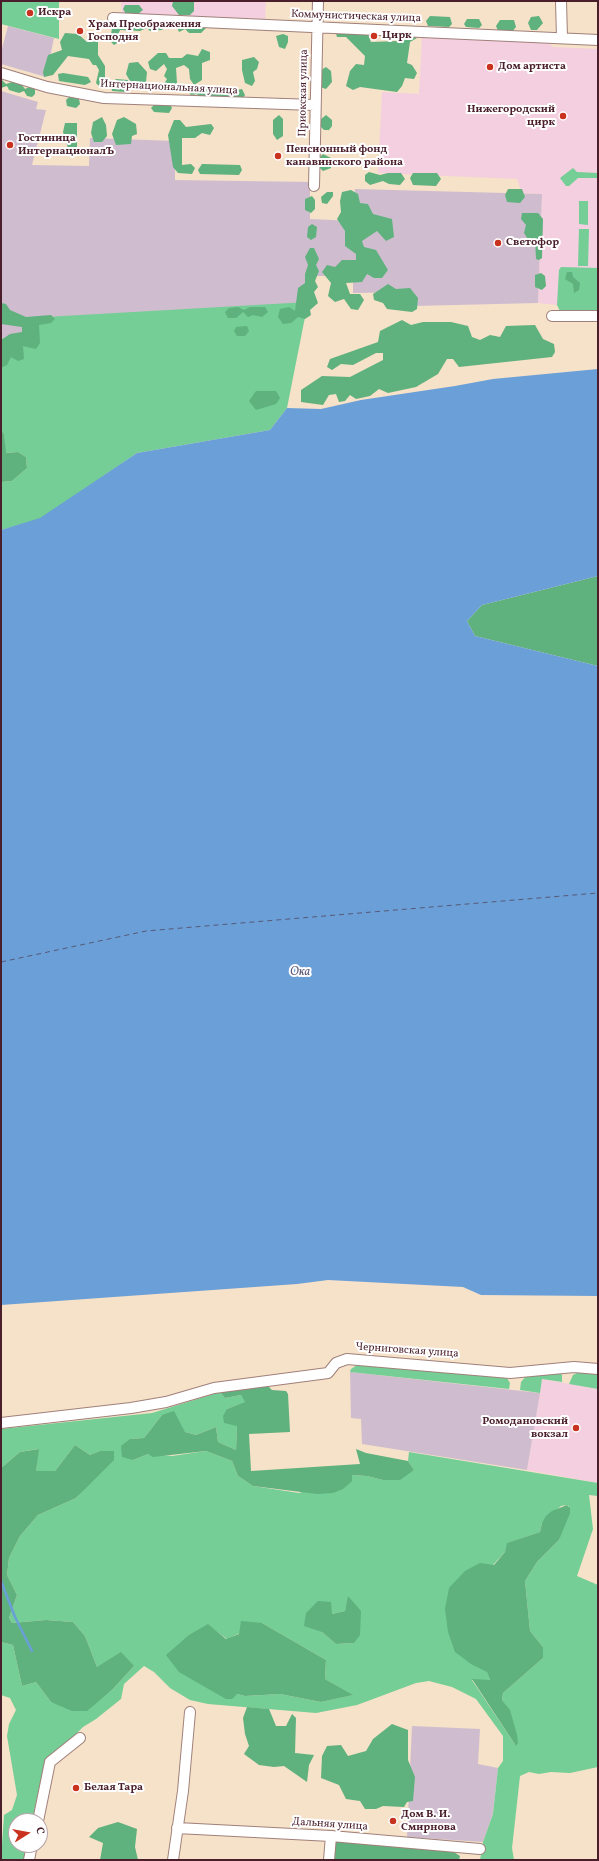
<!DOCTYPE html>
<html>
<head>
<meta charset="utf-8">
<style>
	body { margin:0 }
	#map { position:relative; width:599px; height:1861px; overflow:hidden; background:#f6e1c9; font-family:Vollkorn,serif }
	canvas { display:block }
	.frame { position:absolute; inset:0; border:2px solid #4a1f2b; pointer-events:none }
	.north { position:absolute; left:8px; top:1813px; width:40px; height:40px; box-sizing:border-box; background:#fff; border:1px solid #b7a5aa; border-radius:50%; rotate:79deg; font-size:11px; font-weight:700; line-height:16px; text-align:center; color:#4a1f2b }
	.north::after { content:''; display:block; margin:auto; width:14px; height:18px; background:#c8321e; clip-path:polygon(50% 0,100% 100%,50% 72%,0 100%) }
</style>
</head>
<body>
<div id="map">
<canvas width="599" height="1861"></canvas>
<div class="frame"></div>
<div class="north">С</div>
</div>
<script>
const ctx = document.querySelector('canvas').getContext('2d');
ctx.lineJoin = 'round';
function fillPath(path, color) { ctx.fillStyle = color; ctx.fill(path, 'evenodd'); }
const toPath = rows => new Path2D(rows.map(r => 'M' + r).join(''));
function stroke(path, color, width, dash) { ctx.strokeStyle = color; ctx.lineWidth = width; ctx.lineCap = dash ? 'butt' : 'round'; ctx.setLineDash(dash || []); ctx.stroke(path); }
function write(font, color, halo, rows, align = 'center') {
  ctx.font = font + ' Vollkorn,serif'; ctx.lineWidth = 4; ctx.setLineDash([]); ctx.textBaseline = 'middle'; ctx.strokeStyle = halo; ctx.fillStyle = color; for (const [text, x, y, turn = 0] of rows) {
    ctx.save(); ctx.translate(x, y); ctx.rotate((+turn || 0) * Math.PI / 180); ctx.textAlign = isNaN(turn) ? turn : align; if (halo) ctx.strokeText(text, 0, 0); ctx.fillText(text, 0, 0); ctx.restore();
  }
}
fillPath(toPath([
	[121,1,266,1,265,22,125,16,122,12],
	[422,37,550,42,552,47,598,49,598,314,560,311,557,305,538,303,542,194,522,193,517,179,378,173,382,92,419,94],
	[542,1379,598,1389,598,1483,527,1470]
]), '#f3cfe0');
fillPath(toPath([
	[8,26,54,38,46,77,1,64,1,52],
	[1,91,38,102,36,109,46,110,32,165,89,166,90,138,175,141,175,180,310,182,310,219,354,221,355,189,542,194,538,303,414,306,414,292,353,293,353,276,309,276,308,302,27,334,1,339],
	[350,1372,540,1393,527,1470,362,1444,361,1419,351,1418],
	[412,1726,480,1729,478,1764,498,1768,493,1814,483,1842,407,1837]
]), '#cfbdcf');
fillPath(toPath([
	[1,1,59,1,59,39,1,24],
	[573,168,577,172,598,173,598,178,578,178,569,186,566,186,560,178],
	[579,201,588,201,588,225,579,224],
	[579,229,589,229,588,266,578,266],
	[561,267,598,268,598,314,560,311,557,305,559,270],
	[308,302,287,408,270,430,137,453,40,519,1,530,1,482,12,481,27,468,26,457,18,452,5,453,4,434,1,430,1,339,27,334,28,318],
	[357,1365,503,1376,507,1378,510,1383,509,1389,350,1372,351,1369],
	[581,1371,598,1372,598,1389,569,1384,573,1375],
	[560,1373,562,1375,562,1382,542,1379,540,1393,520,1390,521,1382,526,1376],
	[220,1392,225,1398,241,1395,246,1402,227,1409,237,1426,236,1450,218,1442,216,1427,196,1435,185,1432,162,1415,144,1438,130,1439,133,1460,148,1454,172,1456,206,1451,232,1461,238,1476,253,1486,299,1493,352,1475,367,1476,383,1480,414,1470,408,1461,409,1452,598,1483,598,1496,589,1495,593,1529,577,1576,598,1585,598,1767,570,1773,551,1772,539,1774,529,1772,520,1776,512,1848,514,1860,480,1860,483,1842,493,1814,498,1768,503,1761,503,1736,476,1699,452,1687,429,1681,416,1683,357,1705,316,1713,208,1704,190,1700,170,1688,154,1672,144,1666,124,1684,121,1699,96,1719,83,1727,61,1749,45,1760,32,1821,16,1821,16,1845,27,1845,24,1860,1,1860,4,1815,12,1810,17,1795,7,1736,9,1724,16,1710,10,1698,1,1695,1,1642,13,1645,22,1686,36,1682,51,1702,87,1710,112,1690,134,1666,97,1667,85,1636,73,1622,46,1620,12,1623,9,1618,17,1595,7,1575,9,1558,20,1536,38,1515,76,1498,89,1484,100,1451,90,1455,75,1445,55,1471,36,1471,38,1449,20,1452,1,1468,1,1429,152,1413],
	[567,1505,569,1506,559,1540,537,1562,525,1581,530,1631,543,1647,543,1658,503,1693,502,1700,510,1711,516,1746,472,1680,490,1680,487,1671,493,1565,505,1552,508,1543,540,1532,542,1523,561,1506],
	[349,1596,354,1643,336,1644,322,1632,332,1614,345,1611],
	[262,1623,326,1660,325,1679,352,1695,321,1702,280,1694,245,1696,237,1694,208,1625,227,1639]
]), '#74ce95');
fillPath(toPath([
	[173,1,194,1,194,11,190,15,179,15,172,6],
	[125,5,139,5,143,10,138,14,126,14,123,9],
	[430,16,450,17,452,24,449,27,428,26,426,21],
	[539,16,543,23,537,30,531,30,528,23,531,17],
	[467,19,479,19,482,25,479,28,466,27,464,24],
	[500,20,514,20,516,27,511,33,499,33,496,26],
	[162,22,165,27,162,30,150,31,147,28,140,31,120,30,118,35,119,42,114,45,110,41,112,28,119,23],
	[182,22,204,23,206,28,201,33,189,33,185,29,179,32,177,27],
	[335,30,367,32,371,42,398,41,406,33,417,38,410,42,407,63,412,65,417,73,414,79,405,78,402,86,397,92,360,87,353,90,346,86,350,71,356,64,364,65,365,56,346,37,337,37],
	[65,33,78,34,87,42,94,37,98,41,98,55,105,66,105,82,99,86,96,83,99,70,96,65,93,65,89,59,68,56,53,75,44,77,43,72,48,55,62,50,60,42],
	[283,34,288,36,288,42,285,49,279,47,276,36],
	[202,49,210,52,210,60,202,63,202,80,194,85,190,79,189,69,184,65,176,68,177,83,167,89,164,84,167,79,164,76,167,69,164,64,156,71,150,69,148,62,158,53,166,53,169,58,182,58,187,54,198,56],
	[254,57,259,62,257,69,253,72,255,81,252,86,245,83,242,70,242,60],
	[138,62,147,72,146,82,150,88,147,91,140,87,134,88,126,74,129,63],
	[326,67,331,71,332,82,326,89,320,87,318,72],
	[63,73,88,77,91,82,85,85,59,81,58,74],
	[1,79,6,84,12,82,22,85,25,89,29,87,35,89,35,94,32,97,27,96,24,91,19,93,9,90,7,86,1,88],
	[116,79,128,80,130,87,125,92,112,91,111,84],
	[202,87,209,87,215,90,219,87,227,87,231,91,242,89,245,95,242,100,238,100,234,97,230,100,218,101,213,96,207,99,200,98,197,94,191,95,187,90,192,88,197,90],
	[69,97,79,99,80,104,76,108,67,106,66,100],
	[155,104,170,104,172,108,169,113,154,112,151,108],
	[279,115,283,119,283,136,277,140,273,134,273,120],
	[326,115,332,120,332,126,329,130,324,130,320,126,320,120],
	[102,117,106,125,107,136,102,142,94,142,91,133,93,122],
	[124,117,136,124,137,134,132,136,131,144,116,145,112,134,117,120],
	[174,120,180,120,186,127,211,124,214,128,210,135,202,133,195,138,182,138,182,165,191,164,195,168,192,174,178,173,173,167,168,135],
	[65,123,77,123,77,148,74,149,68,148,63,132],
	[323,154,331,158,331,168,323,171,318,166,318,159],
	[202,164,240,165,242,170,239,175,200,174,198,170],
	[369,172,380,175,388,173,401,173,405,179,400,185,389,184,383,181,370,185,365,181,365,175],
	[413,173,437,173,441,179,436,186,413,185,410,178],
	[508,189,522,189,525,197,520,203,507,202,505,195],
	[351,190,358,194,360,203,368,204,373,214,392,219,394,237,386,241,377,231,362,241,364,247,376,250,388,270,382,278,374,278,367,274,362,282,346,283,350,294,360,294,364,300,358,310,351,309,344,299,335,302,328,296,331,283,322,272,327,265,335,267,342,260,356,260,356,254,345,246,345,231,337,219,341,212,340,201,342,192],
	[327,192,333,192,333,196,327,204,322,203,321,197],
	[312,196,315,200,315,209,311,213,305,210,305,199],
	[522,213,538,213,543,219,542,258,539,260,536,259,535,240,529,241,524,233,526,225,521,219],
	[312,224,317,227,316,237,311,240,307,237,308,227],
	[310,248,314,248,319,259,316,265,319,271,315,281,318,287,314,292,318,303,310,310,311,315,305,319,298,317,291,323,283,324,278,317,280,309,289,307,295,311,298,288,305,283,305,274,308,265,305,257],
	[567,272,572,272,573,277,580,283,579,290,574,293,573,284,565,279],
	[541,273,545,276,546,286,542,290,535,287,535,275],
	[388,284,396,289,410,288,418,298,417,309,412,312,387,309,383,303,374,300,373,294],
	[1,303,6,304,10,310,26,317,51,315,55,319,51,323,39,325,40,343,36,349,23,346,24,359,18,361,11,357,7,365,1,368,1,340,10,334,22,332,22,327,1,324],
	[238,307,244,310,250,307,265,307,268,312,262,317,253,315,248,317,243,312,236,318,228,318,225,312,229,308],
	[402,320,411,325,423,322,451,322,468,326,472,337,480,340,490,335,500,337,506,326,535,325,543,339,554,344,555,352,552,357,459,367,453,359,447,359,438,374,416,387,388,393,379,389,370,396,356,399,350,395,345,401,339,402,336,394,329,395,323,405,301,402,301,390,322,376,350,377,383,360,383,353,376,353,353,365,341,364,332,370,327,367,330,359,378,342,380,331],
	[247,326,249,331,245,336,237,336,234,331,236,327],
	[256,391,276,391,280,398,276,404,256,410,249,401],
	[1,430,4,434,6,453,18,452,26,457,27,468,12,481,1,482],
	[598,576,598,666,475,636,467,621,482,605],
	[267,1385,272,1390,286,1391,288,1394,290,1432,249,1434,251,1471,360,1464,356,1449,366,1453,408,1461,414,1470,400,1480,383,1480,367,1476,352,1475,352,1481,343,1489,333,1493,317,1494,253,1486,238,1476,232,1461,206,1451,153,1457,148,1454,133,1460,122,1457,121,1446,130,1439,144,1438,162,1415,174,1411,185,1432,196,1435,216,1427,218,1442,236,1450,237,1426,224,1423,223,1416,227,1409,245,1402,241,1395,225,1398,220,1392,228,1388],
	[75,1445,90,1455,100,1451,114,1451,114,1460,76,1498,38,1515,20,1536,9,1558,7,1575,17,1595,9,1618,12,1623,46,1620,73,1622,85,1636,97,1667,121,1652,134,1666,112,1690,87,1711,72,1711,51,1702,36,1682,22,1686,13,1645,1,1642,1,1468,20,1452,39,1449,36,1471,55,1471],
	[567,1505,570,1508,570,1513,559,1540,537,1562,525,1581,530,1631,543,1647,543,1658,503,1693,502,1700,510,1710,517,1735,518,1743,516,1746,472,1679,490,1680,487,1672,471,1664,455,1652,448,1632,445,1609,449,1588,465,1571,480,1563,494,1565,505,1552,507,1543,540,1532,542,1523,546,1516,552,1511],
	[348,1596,361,1611,360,1635,354,1643,336,1644,322,1632,304,1626,306,1613,318,1601,331,1602,332,1614,345,1611],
	[241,1621,262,1623,326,1660,325,1679,353,1695,321,1702,280,1694,245,1696,237,1694,232,1699,226,1699,179,1672,166,1655,189,1635,208,1624,226,1639,239,1634],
	[247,1707,269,1709,276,1726,286,1726,292,1714,296,1718,295,1753,314,1755,309,1765,307,1782,284,1766,274,1767,259,1765,244,1754,249,1746,245,1734,243,1718],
	[392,1724,408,1730,408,1760,415,1777,413,1801,407,1802,404,1807,383,1806,376,1809,365,1809,360,1801,346,1799,339,1785,321,1778,322,1756,327,1746,341,1745,348,1756,366,1751,373,1739],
	[118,1822,137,1829,135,1847,138,1860,100,1860,103,1843,89,1837,98,1828],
	[334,1841,449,1849,460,1856,459,1860,332,1860]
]), '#5fb17e');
fillPath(toPath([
	[598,369,598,576,482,605,467,621,475,636,598,666,598,1296,481,1295,463,1287,328,1280,297,1284,1,1305,1,530,40,518,137,453,270,430,287,408,321,409,361,400,455,386,493,379]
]), '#6a9fd7');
stroke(toPath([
	[1,1581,15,1617,32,1651]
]), '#6a9fd7', 2.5);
stroke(toPath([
	[1,962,146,931,598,893]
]), '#585978', 1, [5, 4]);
const minor = toPath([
	[561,1,562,38],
	[113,18,598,40],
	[1,73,47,87,104,98,315,105],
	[314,186,318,1],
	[552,316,598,316],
	[1,1423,131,1408,166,1402,214,1388,328,1373,336,1363,347,1359,510,1373,574,1367,598,1369],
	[38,1821,50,1762,80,1738],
	[177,1828,331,1836,480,1849],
	[29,1860,32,1845],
	[173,1860,183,1791,190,1712],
	[329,1860,331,1836]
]);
stroke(minor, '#a0807a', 12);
stroke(minor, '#fff', 10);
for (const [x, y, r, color] of [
	[30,13,4,"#c8321e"],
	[80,31,4,"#c8321e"],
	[374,36,4,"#c8321e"],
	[490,67,4,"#c8321e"],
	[563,116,4,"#c8321e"],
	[10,145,4,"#c8321e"],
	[278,156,4,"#c8321e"],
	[498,243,4,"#c8321e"],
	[576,1428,4,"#c8321e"],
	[76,1788,4,"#c8321e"],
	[393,1821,4,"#c8321e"]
]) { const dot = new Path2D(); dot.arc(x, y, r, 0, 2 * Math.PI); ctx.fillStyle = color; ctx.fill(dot); stroke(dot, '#fff', 1.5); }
write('bold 11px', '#4a1f2b', '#fff', [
	["Искра",38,13],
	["Храм Преображения",88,25],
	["Господня",88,38],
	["Цирк",382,36],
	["Дом артиста",498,67],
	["Нижегородский",555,110,"right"],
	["цирк",555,123,"right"],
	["Гостиница",18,139],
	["ИнтернационалЪ",18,152],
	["Пенсионный фонд",286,150],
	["канавинского района",286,163],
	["Светофор",506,243],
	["Ромодановский",568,1422,"right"],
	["вокзал",568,1435,"right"],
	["Белая Тара",84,1788],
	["Дом В. И.",401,1815],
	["Смирнова",401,1828]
], 'left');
write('11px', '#4a1f2b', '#fff', [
	["Коммунистическая улица",356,17,2],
	["Интернациональная улица",169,88,3],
	["Приокская улица",304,93,-89],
	["Черниговская улица",407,1351,4],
	["Дальняя улица",330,1825,4]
]);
write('italic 12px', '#585978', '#fff', [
	["Ока",300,973]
]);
</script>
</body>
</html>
